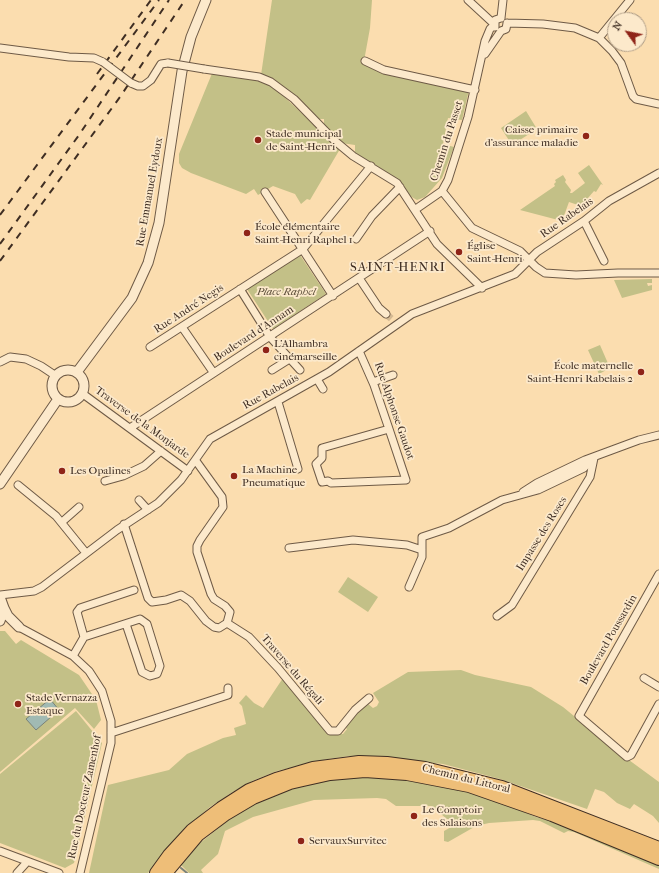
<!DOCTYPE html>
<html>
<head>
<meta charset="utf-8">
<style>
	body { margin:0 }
	#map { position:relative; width:659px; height:873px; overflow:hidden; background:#fbddaf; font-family:"IM FELL French Canon",serif }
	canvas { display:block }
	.north { position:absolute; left:607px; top:12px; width:40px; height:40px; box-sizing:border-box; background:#fce9cb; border:1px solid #b09e88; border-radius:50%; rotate:303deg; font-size:11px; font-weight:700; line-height:16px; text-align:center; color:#3f2e23 }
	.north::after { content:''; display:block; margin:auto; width:14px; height:18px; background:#8f2418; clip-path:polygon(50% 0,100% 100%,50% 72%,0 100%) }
</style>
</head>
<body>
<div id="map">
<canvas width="659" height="873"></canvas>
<div class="north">N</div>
</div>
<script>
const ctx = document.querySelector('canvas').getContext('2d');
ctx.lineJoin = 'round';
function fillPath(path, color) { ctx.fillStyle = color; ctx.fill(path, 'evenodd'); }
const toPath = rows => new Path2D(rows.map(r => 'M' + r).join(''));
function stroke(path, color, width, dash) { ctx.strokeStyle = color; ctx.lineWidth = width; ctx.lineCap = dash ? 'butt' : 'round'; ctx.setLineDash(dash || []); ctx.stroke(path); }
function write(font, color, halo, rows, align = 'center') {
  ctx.font = font + ' "IM FELL French Canon",serif'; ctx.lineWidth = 3.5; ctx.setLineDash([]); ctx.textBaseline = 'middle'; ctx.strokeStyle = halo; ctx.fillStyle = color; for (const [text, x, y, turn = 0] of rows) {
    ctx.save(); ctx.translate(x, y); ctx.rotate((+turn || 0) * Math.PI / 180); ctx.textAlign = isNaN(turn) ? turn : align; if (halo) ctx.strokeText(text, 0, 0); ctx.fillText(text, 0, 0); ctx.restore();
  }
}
fillPath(toPath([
	[272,0,372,0,370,28,364,61,469,90,462,120,448,118,443,144,454,147,442,178,425,197,417,200,410,196,398,180,355,155,355,145,341,143,324,126,324,119,315,119,261,75],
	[213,71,259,79,267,83,278,91,340,149,310,200,307,199,301,204,295,194,273,186,258,195,254,189,246,194,191,173,182,168,179,163,179,154],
	[526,111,537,129,512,145,501,128],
	[589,165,603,185,601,184,596,192,594,191,581,206,569,202,562,221,520,210,555,186,554,184,556,182,555,180,563,175,566,180,565,182,571,190,570,193,572,193,585,183,578,173],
	[300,255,326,294,273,329,247,289],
	[652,279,652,283,647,283,648,286,652,285,652,290,622,298,614,280],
	[600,345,610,368,599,374,588,350],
	[348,577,378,597,368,612,338,592],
	[0,631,5,631,16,644,21,640,79,675,96,700,101,720,94,729,75,708,0,772],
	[461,670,475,675,531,687,563,707,618,752,659,782,659,823,653,816,634,804,630,809,617,803,604,792,595,789,587,809,500,779,443,764,370,756,349,756,328,759,277,771,252,781,231,793,210,807,181,832,148,873,89,873,108,785,169,770,187,754,223,738,236,735,234,728,246,724,242,706,239,703,246,695,254,703,263,708,283,678,330,733,343,734,347,729,344,726,355,713,367,703,373,708,377,706,379,702,373,693,408,672],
	[76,711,102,743,74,863,65,868,0,843,0,774],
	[365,777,386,777,462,790,492,799,536,817,551,821,659,865,659,869,574,832,568,831,564,833,540,821,533,820,489,823,476,826,448,842,444,841,444,831,460,822,452,823,431,806,396,806,386,799,377,798,314,800,253,817,225,831,218,854,201,870,203,873,189,873,181,865,200,843,240,811,265,798,290,789,328,780]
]), '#c3c087');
const water = toPath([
	[50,699,59,710,36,730,26,719,50,699]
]);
fillPath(water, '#a1bab3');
stroke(water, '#7a8279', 1);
stroke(toPath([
	[181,868,187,873]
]), '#7a8279', 2);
stroke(toPath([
	[386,314,394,321]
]), '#d5ba93', 7, [7, 3.5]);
const minor = toPath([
	[468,0,494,24],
	[501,18,503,0],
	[507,23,543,24,575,28,599,38,612,51,621,63,633,96,636,99,659,104],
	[495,27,495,20,501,18],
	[599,38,630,0],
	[0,48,69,57,94,58,103,62],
	[485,54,501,31,506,29,507,23],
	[365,61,384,70,475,90],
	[204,69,259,77,271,82,294,99,335,141,353,156,397,183,437,244,482,288],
	[131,83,138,86,143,86,151,80,161,64,168,63],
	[442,191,472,228,520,251,536,267,545,273,576,275,618,273,659,273],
	[265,192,333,296],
	[416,209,442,191,448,180,468,117,485,41,490,29,494,25],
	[584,221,604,261],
	[356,239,372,216,400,187],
	[359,278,379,308,386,314],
	[240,289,270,337,300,370],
	[182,327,213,372],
	[150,347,303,249,371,166],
	[359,351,374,385,389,429,406,480,331,483,328,481,322,482,316,464,322,458,322,448,389,429],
	[0,362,10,357,26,359,41,366,56,376],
	[272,370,291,358],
	[317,379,323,389],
	[373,382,393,375],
	[83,394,188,471],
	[278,402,298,469],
	[130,428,430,231],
	[196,461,222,497,223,507,200,540,197,546,197,552,211,594,214,599,225,606,230,612,227,623,249,637,278,668,330,731,338,731,355,710,369,698],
	[105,481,123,476,144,466,161,451],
	[18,485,56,516,86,553],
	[523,492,537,483,585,460,639,440,659,435],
	[139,500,148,510],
	[62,522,79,507],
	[124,524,148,598,152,602,166,600,181,595,190,601,206,621,214,627,219,628,227,623],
	[289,548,353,540,407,545,422,550],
	[659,574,579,716,627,757,631,755,659,704],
	[409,587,422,557,422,537,449,528,502,500,538,490,584,468,594,457],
	[0,595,34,591,42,587,117,530,158,503,181,480,210,439,329,372,412,314,515,274,537,252,584,221,609,201,659,173],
	[497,616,512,605,590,477,594,458],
	[19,627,73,656,89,671,102,691,111,721,111,743,80,873],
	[84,637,77,612,80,608,134,590],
	[73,656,84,637,140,619,147,624,160,666,157,674,150,676,142,672,126,624],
	[644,678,659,687],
	[111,733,228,695,228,688],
	[0,851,59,873],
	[17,873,27,862]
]);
const tertiary = toPath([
	'52 386a16 16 0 1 1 32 0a16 16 0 1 1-32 0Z',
	[77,372,132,298,148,263,159,223,182,71,191,37,206,0],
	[0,484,58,399],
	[0,597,4,608,0,621],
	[4,608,8,616,19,627]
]);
const primary = toPath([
	[156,873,169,855,192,830,221,808,249,790,276,779,313,768,359,762,387,763,425,768,502,787,659,848],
	[166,873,198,835,226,814,253,798,290,783,303,780,330,774,365,771,407,774,469,786,552,815,659,859]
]);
stroke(minor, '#6e5a46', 9);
stroke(tertiary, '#6e5a46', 11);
stroke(primary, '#3f2e23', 14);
stroke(minor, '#fce9cb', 7);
stroke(tertiary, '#fce9cb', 9);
stroke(primary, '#eebe78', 12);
stroke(toPath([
	[97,74,151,0],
	[0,215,159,0],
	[0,244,79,135,169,0],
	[0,261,120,97,185,0]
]), '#3f2e23', 2, [7, 7]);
const minorBridge = toPath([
	[103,62,131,83],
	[168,63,204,69]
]);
stroke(minorBridge, '#6e5a46', 9, []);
stroke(minorBridge, '#fce9cb', 7);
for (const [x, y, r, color] of [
	[586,136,4,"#8f2418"],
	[258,140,4,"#8f2418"],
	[247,233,4,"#8f2418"],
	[459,252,4,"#8f2418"],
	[266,350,4,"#8f2418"],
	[641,372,4,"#8f2418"],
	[62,471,4,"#8f2418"],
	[234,476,4,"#8f2418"],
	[18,704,4,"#8f2418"],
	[414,816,4,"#8f2418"],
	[301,841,4,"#8f2418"]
]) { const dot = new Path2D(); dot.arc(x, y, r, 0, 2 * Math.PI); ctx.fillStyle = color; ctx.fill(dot); stroke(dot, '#fce9cb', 1.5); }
write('11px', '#3f2e23', '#fce9cb', [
	["Caisse primaire",578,130,"right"],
	["d'assurance maladie",578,143,"right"],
	["Stade municipal",266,134],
	["de Saint-Henri",266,147],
	["École élémentaire",255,227],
	["Saint-Henri Raphel 1",255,240],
	["Église",467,246],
	["Saint-Henri",467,259],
	["L'Alhambra",274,344],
	["cinémarseille",274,357],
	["École maternelle",633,366,"right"],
	["Saint-Henri Rabelais 2",633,379,"right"],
	["La Machine",242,470],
	["Pneumatique",242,483],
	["Les Opalines",70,471],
	["Stade Vernazza",26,698],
	["Estaque",26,711],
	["Le Comptoir",422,810],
	["des Salaisons",422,823],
	["ServauxSurvitec",309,841]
], 'left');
write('11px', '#3f2e23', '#fce9cb', [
	["Chemin du Passet",447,141,-72],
	["Rue Emmanuel Eydoux",150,192,-80],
	["Rue Rabelais",567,218,-35],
	["Rue André Negis",189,309,-33],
	["Boulevard d'Annam",254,334,-33],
	["Rue Rabelais",271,392,-29],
	["Rue Alphonse Gaudot",394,411,71],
	["Traverse de la Monjarde",142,423,36],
	["Impasse des Roses",542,534,-58],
	["Boulevard Poussardin",609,640,-60],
	["Traverse du Régali",292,670,49],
	["Chemin du Littoral",466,779,14],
	["Rue du Docteur Zamenhof",85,797,-78]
]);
write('italic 11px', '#594b37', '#fce9cb', [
	["Place Raphel",286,292]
]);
ctx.letterSpacing = '1px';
write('13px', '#3f2e23', '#fce9cb', [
	["SAINT-HENRI",398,268]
]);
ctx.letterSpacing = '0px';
</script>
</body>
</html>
